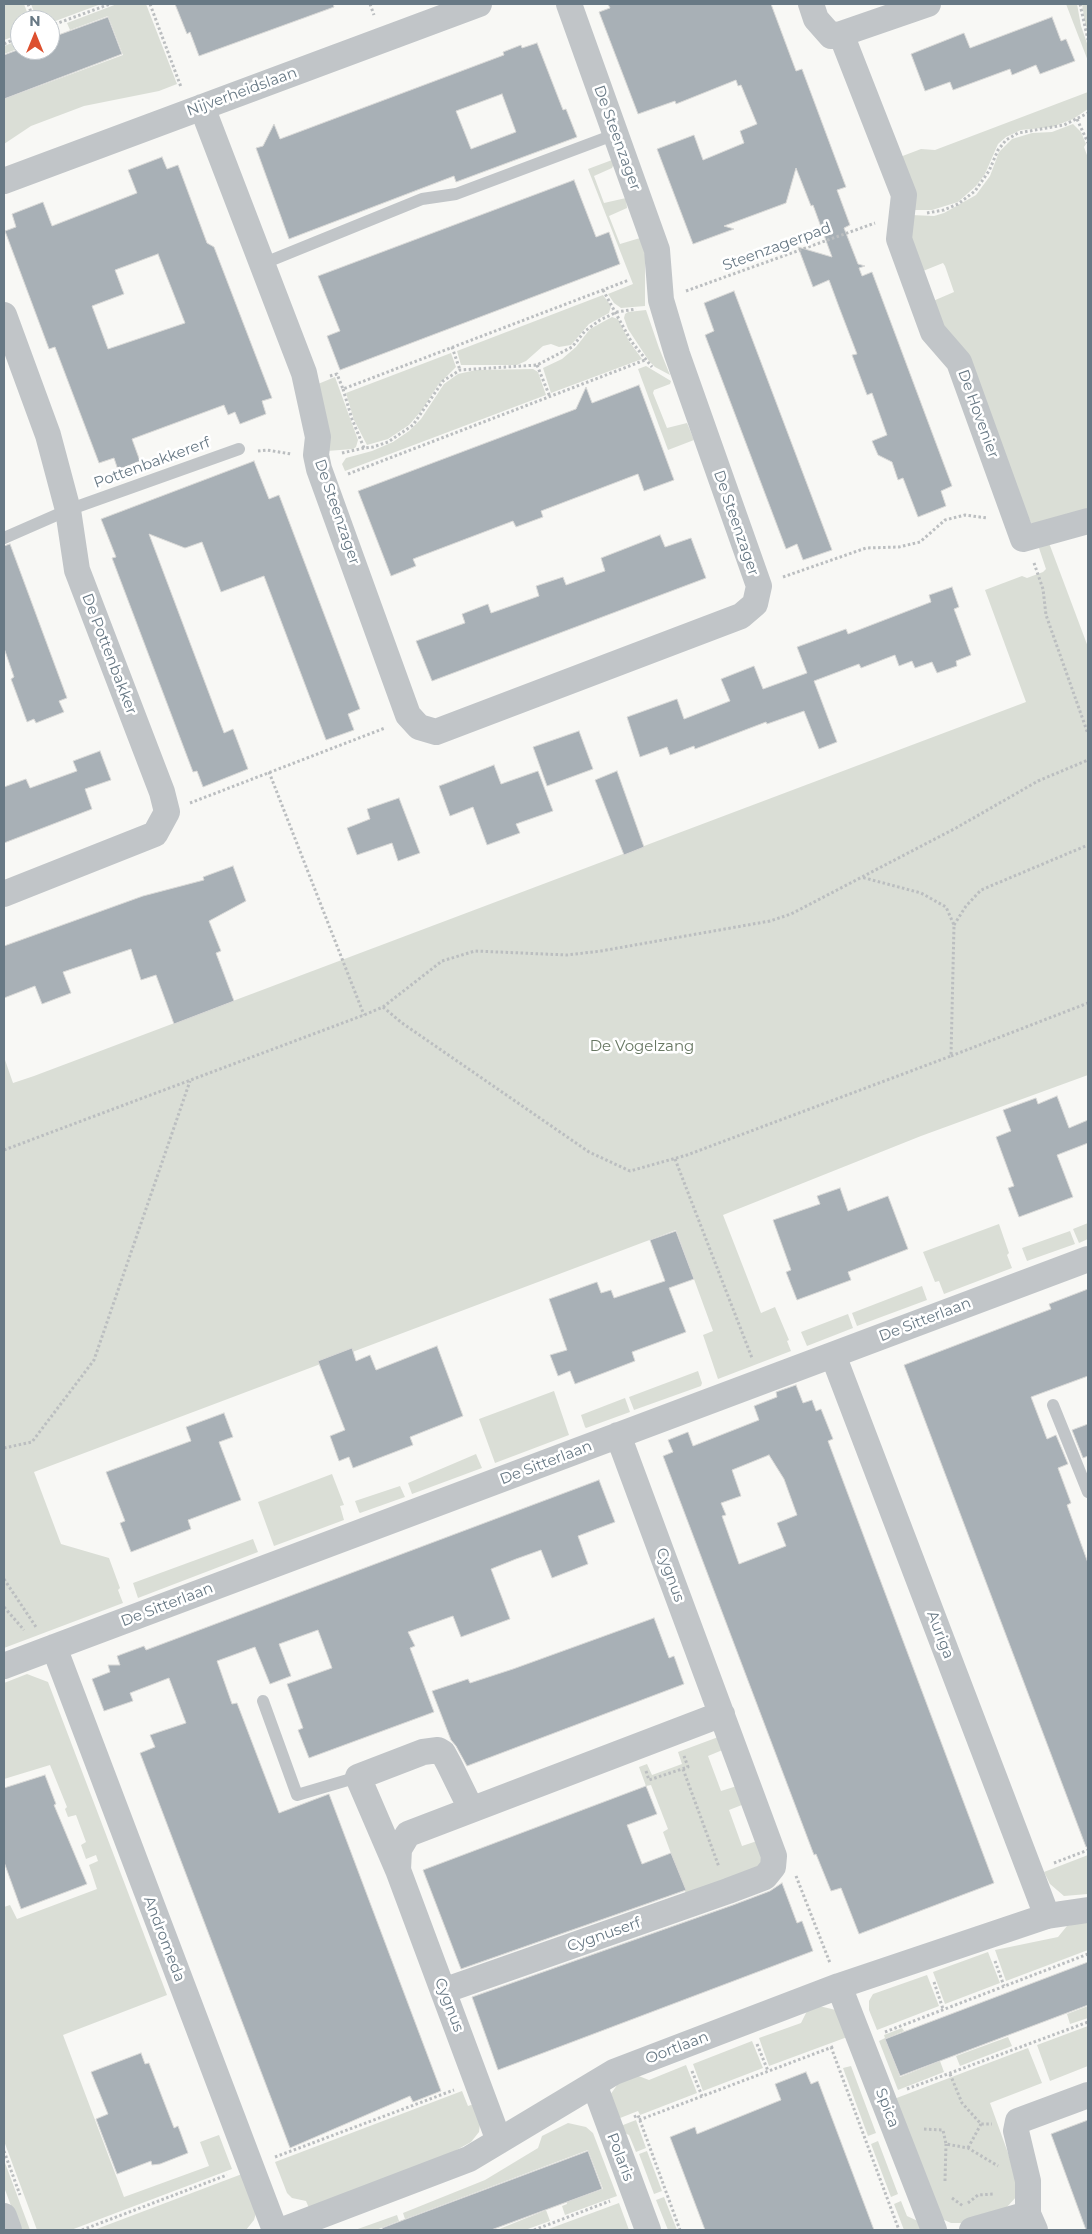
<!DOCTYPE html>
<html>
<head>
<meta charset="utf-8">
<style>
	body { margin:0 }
	#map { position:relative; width:1092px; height:2234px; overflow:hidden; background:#f8f8f5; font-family:Montserrat,sans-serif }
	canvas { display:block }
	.frame { position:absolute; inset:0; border:5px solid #687985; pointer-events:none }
	.north { position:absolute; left:10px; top:10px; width:50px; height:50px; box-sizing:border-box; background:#fff; border:1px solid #c3c9ce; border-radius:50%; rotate:0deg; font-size:14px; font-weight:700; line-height:20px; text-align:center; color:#687985 }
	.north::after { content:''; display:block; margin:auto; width:18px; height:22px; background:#dd502f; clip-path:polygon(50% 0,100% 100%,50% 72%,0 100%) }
</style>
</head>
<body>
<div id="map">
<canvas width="1092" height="2234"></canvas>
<div class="frame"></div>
<div class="north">N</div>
</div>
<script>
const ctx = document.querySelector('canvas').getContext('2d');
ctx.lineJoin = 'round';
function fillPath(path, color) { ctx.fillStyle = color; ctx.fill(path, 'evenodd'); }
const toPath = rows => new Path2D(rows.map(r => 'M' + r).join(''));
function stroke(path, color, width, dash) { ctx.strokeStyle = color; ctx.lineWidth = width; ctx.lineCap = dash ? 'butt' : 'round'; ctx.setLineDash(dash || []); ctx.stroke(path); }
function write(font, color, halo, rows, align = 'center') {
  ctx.font = font + ' Montserrat,sans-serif'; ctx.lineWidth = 5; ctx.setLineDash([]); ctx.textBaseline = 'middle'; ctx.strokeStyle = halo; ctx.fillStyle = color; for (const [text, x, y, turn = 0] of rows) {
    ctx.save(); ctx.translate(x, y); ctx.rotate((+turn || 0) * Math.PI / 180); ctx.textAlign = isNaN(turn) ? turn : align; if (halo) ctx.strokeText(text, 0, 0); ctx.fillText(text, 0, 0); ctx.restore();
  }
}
fillPath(toPath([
	[4,4,24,4,30,20,20,20,20,34,4,40],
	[31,4,101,4,50,23,50,20,37,20],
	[117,4,146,4,177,84,159,91,84,106,31,126,4,144,4,99,123,55,108,16,70,30,67,23],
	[1066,4,1077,4,1081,26,1088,46,1088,61],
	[1082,4,1088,4,1088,32,1085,23],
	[20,40,20,48,4,54,4,46],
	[1088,92,1088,109,1073,119,1052,127,1021,130,1006,137,998,144,985,174,976,186,958,202,932,210,911,210,900,157,921,149,935,150],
	[1073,124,1081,132,1086,144,1084,147,1088,158,1088,510,1035,526,1031,523,943,331,933,301,954,292,945,266,943,263,923,271,908,242,911,215,934,216,944,213,976,195,990,176,999,152,1012,139,1032,133,1052,132],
	[612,160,614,164,612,168,594,176,604,203,626,198,627,208,609,216,620,244,640,238,645,254,645,306,621,308,614,303,608,294,633,284,588,169],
	[603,295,611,306,609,313,589,324,571,345,559,347,551,344,543,346,526,361,517,365,461,365,457,351],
	[646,310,659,348,670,375,655,367,649,361,628,329,624,318,625,314,628,312],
	[612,317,618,319,629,341,642,359,551,393,543,368,562,359,576,347,590,329],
	[451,353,456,367,438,385,422,410,409,425,388,439,367,445,354,420,346,393],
	[646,366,671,381,670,384,654,390,653,393,667,428,687,423,694,440,668,450,638,369],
	[533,369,538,372,546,395,345,471,342,464,346,458,372,451,393,442,409,431,421,419,444,384,458,374,476,370],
	[335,377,358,440,356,447,353,449,327,451,318,384],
	[1049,543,1088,647,1088,1075,921,1136,723,1215,761,1313,775,1307,789,1340,787,1341,791,1351,718,1379,703,1335,713,1331,676,1230,34,1472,61,1544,109,1558,120,1588,118,1590,123,1603,4,1648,4,1057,13,1083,34,1076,1026,702,985,590,1022,576,1027,578,1043,572,1046,569,1039,548],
	[1088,1223,1088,1239,1079,1243,1073,1229],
	[999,1224,1009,1253,1007,1255,1012,1268,944,1294,939,1281,935,1282,923,1252],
	[1070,1231,1075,1244,1027,1261,1022,1248],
	[922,1286,927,1300,857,1326,852,1313],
	[848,1314,853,1328,807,1346,801,1332],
	[698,1371,702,1383,701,1386,634,1410,629,1397],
	[554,1391,569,1435,495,1463,479,1419],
	[625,1398,630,1412,586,1428,585,1427,581,1415],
	[476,1454,482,1468,412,1494,408,1483],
	[332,1474,344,1505,340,1506,344,1520,274,1546,258,1502],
	[400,1486,405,1497,360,1513,359,1512,355,1501],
	[253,1539,258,1552,138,1598,133,1583],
	[27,1674,48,1682,167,1995,63,2035,124,2197,209,2166,200,2142,219,2135,232,2169,71,2230,37,2230,4,2141,4,1907,10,1905,17,1919,97,1889,89,1865,98,1861,96,1855,86,1859,81,1845,86,1842,76,1815,68,1817,65,1809,67,1807,50,1765,4,1779,4,1683],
	[721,1736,725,1749,708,1756,721,1791,740,1785,747,1803,729,1810,742,1846,760,1840,763,1866,688,1899,663,1832,668,1829,651,1785,646,1786,639,1767,647,1764,652,1775,682,1764,678,1752],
	[1088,1855,1088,1894,1064,1896,1050,1884,1044,1872],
	[1088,1921,1088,1950,1006,1981,995,1950,1058,1937,1067,1926],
	[988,1952,1000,1983,945,2004,933,1972],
	[927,1975,939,2006,877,2030,869,2010,869,2001,873,1994],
	[819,2006,836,2010,850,2036,769,2066,759,2038,801,2023,807,2011],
	[1088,2006,1088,2018,1070,2024,1067,2014],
	[1088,2026,1088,2066,1050,2081,1037,2045],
	[902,2028,904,2031,885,2039,900,2077,940,2061,944,2072,898,2090,879,2041,885,2038,884,2035],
	[1008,2037,1012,2046,960,2066,956,2056],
	[752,2041,763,2068,703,2091,693,2064],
	[1028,2048,1042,2083,990,2103,1017,2178,1017,2196,1007,2207,962,2223,951,2223,942,2219,894,2099],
	[686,2065,697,2093,640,2115,638,2111,615,2120,610,2095,620,2081,636,2075,649,2080],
	[851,2066,876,2133,868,2136,843,2068],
	[462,2091,468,2106,474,2104,480,2124,479,2132,471,2142,444,2157,309,2208,306,2201,292,2198,287,2193,275,2162],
	[636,2120,646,2148,636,2152,629,2135,620,2131,618,2127],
	[568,2123,586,2127,593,2133,617,2196,565,2215,562,2206,567,2204,567,2202,603,2189,588,2150,405,2219,403,2213,485,2180,538,2148,542,2136],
	[878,2141,898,2194,891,2197,871,2144],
	[647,2151,662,2191,654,2194,639,2154],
	[4,2160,30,2230,20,2230,4,2187],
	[242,2174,256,2213,254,2220,246,2230,94,2230],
	[664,2197,677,2230,668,2230,656,2200],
	[901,2201,907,2216,920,2222,923,2230,904,2230,894,2204],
	[619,2203,629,2230,546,2230],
	[546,2210,550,2221,525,2230,497,2230],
	[397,2215,399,2221,376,2230,355,2230]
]), '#daded6');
const building = toPath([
	[175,4,333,4,334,7,199,56,190,32,187,34,175,4],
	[608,4,771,4,796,71,802,69,846,187,837,190,850,225,844,228,858,264,865,266,859,268,862,276,872,272,952,486,941,491,946,506,918,517,903,478,898,480,892,462,878,455,872,441,887,435,872,393,867,395,852,355,857,354,839,307,829,280,813,287,798,247,832,257,813,205,811,206,796,168,786,203,724,226,734,229,693,244,657,149,694,135,703,160,744,143,740,131,757,124,741,85,738,86,736,80,676,104,675,101,638,114,599,12,610,8,608,4],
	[108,17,122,54,4,99,4,55,20,49,50,50,50,38,108,17],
	[1052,17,1061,41,1066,39,1075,61,1040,74,1036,65,1012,75,1010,69,953,90,950,82,925,91,911,54,964,33,970,48,1052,17],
	[537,43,563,110,566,109,577,137,456,182,454,176,289,239,256,148,263,146,274,124,280,139,504,55,503,52,521,45,522,48,537,43],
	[502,94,516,132,471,149,456,111,502,94],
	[162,157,167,169,178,165,207,243,214,247,272,398,262,401,266,414,240,424,235,412,228,415,224,405,132,439,140,461,118,470,114,458,99,463,55,347,49,349,5,231,16,227,12,214,43,202,52,226,137,193,128,170,162,157],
	[158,254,185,323,108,349,92,306,124,294,115,270,158,254],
	[574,180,596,237,609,232,620,264,340,370,327,336,340,331,318,276,574,180],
	[734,291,832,550,803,560,797,544,786,549,705,335,714,331,704,303,734,291],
	[639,385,674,480,644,491,638,474,541,511,543,517,516,527,513,521,413,559,416,566,391,576,358,491,576,409,586,387,592,403,639,385],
	[254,461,269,499,279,495,360,709,348,714,354,730,326,740,264,576,221,592,202,542,185,548,149,534,224,733,233,729,248,769,203,787,197,771,193,772,112,558,116,557,101,519,254,461],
	[660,535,665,547,691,538,706,578,432,681,416,641,465,623,462,614,488,604,491,613,539,596,536,586,563,577,566,585,605,571,601,558,660,535],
	[10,544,67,698,59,701,64,712,36,723,34,719,27,722,11,679,14,677,4,648,4,546,10,544],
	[952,587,959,607,954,609,971,655,956,661,957,666,937,673,932,662,915,668,912,661,899,666,895,655,861,668,859,664,814,681,837,742,819,749,804,711,767,724,766,722,695,749,694,746,670,755,667,747,640,757,627,717,677,699,684,719,730,701,721,679,754,666,763,689,807,673,797,647,846,629,848,634,931,602,929,595,952,587],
	[579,731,593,769,547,786,533,747,579,731],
	[100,751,111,780,85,789,92,809,4,843,4,787,26,779,30,788,77,771,73,761,100,751],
	[494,765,501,784,538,771,553,811,516,824,520,833,487,845,473,807,450,816,439,786,494,765],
	[617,771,644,847,624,855,595,780,617,771],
	[399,798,420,853,398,861,392,843,357,855,347,828,370,819,367,809,399,798],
	[233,866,246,901,209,921,221,951,216,953,234,1001,174,1024,156,975,141,980,131,949,63,972,71,993,42,1004,35,986,4,998,4,946,143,896,204,880,203,877,233,866],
	[1057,1096,1069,1128,1088,1120,1088,1143,1057,1155,1073,1197,1019,1217,1008,1188,1014,1186,996,1137,1011,1131,1003,1110,1036,1098,1038,1104,1057,1096],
	[840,1188,848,1211,888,1196,908,1249,848,1272,851,1280,797,1300,786,1272,791,1270,773,1220,820,1204,817,1196,840,1188],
	[676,1231,694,1279,669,1288,686,1332,632,1352,635,1361,575,1384,570,1371,558,1376,550,1355,567,1350,549,1299,597,1282,601,1293,611,1290,614,1298,665,1281,650,1240,676,1231],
	[1088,1289,1088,1376,1031,1397,1047,1439,1056,1435,1068,1464,1058,1468,1071,1503,1067,1505,1088,1563,1088,1847,1086,1847,904,1365,1051,1309,1049,1304,1088,1289],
	[437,1346,463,1416,410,1437,413,1445,353,1468,349,1457,339,1461,330,1436,345,1430,318,1361,352,1348,356,1361,370,1355,376,1370,437,1346],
	[796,1385,803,1403,812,1400,816,1411,821,1409,833,1439,828,1441,994,1883,859,1934,841,1888,831,1891,816,1854,814,1855,663,1456,673,1452,668,1440,688,1432,693,1446,759,1420,754,1406,777,1397,776,1392,796,1385],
	[769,1455,784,1479,797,1515,777,1523,786,1546,739,1564,722,1516,726,1515,721,1503,741,1496,732,1470,769,1455],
	[224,1413,233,1437,219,1442,241,1500,188,1520,191,1529,131,1552,120,1523,125,1521,106,1472,191,1441,186,1427,224,1413],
	[1088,1424,1088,1456,1083,1458,1072,1430,1088,1424],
	[599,1480,615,1522,578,1536,588,1564,552,1578,541,1550,516,1559,491,1569,510,1619,461,1637,453,1616,408,1632,415,1646,410,1648,434,1712,309,1758,298,1730,303,1728,287,1684,332,1668,318,1630,279,1644,291,1676,270,1684,255,1647,217,1661,232,1704,237,1703,279,1813,329,1794,441,2091,413,2102,410,2096,290,2148,140,1753,155,1747,150,1735,186,1723,169,1678,130,1693,133,1701,104,1711,92,1679,110,1672,108,1665,120,1665,117,1656,144,1646,146,1650,599,1480],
	[654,1618,669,1658,674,1656,684,1684,467,1766,456,1746,451,1740,432,1691,468,1679,470,1683,513,1669,654,1618],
	[45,1775,56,1804,54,1805,87,1884,21,1909,4,1862,4,1788,45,1775],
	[646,1786,657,1814,627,1825,642,1864,671,1853,686,1890,461,1969,423,1870,646,1786],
	[782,1883,797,1923,802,1921,813,1951,498,2070,472,1997,733,1905,770,1891,782,1883],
	[1088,1962,1088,2005,900,2076,885,2039,1088,1962],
	[141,2053,145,2064,149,2063,174,2128,178,2126,188,2153,160,2164,152,2165,151,2161,117,2174,96,2119,108,2114,91,2072,141,2053],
	[806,2072,811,2084,818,2081,874,2230,705,2230,670,2137,695,2127,697,2134,781,2100,775,2084,806,2072],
	[1088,2120,1088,2230,1086,2230,1051,2134,1088,2120],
	[588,2151,602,2189,491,2230,383,2230,382,2228,588,2151]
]);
fillPath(building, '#a8b0b6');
stroke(building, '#d9d9d7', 1);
stroke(toPath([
	[28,4,34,20],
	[150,4,181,87],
	[370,4,374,15],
	[1080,4,1088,40],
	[50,26,110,4],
	[4,44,20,37],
	[1077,119,1088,143],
	[927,213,944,210,958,204,975,191,989,171,998,150,1006,140,1018,133,1064,125,1088,113],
	[603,290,631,341,652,367],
	[686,291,875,223],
	[452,347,460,370],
	[537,365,550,397],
	[330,376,337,374,343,389,629,280],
	[343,389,352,419,364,448,373,447,388,442,413,425,443,381,460,370,537,365,572,347,585,331,600,320,617,312,636,309],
	[258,451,267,450,291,454],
	[342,453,364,448],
	[348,474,645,360],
	[1034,563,1043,589,1046,615,1088,734],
	[783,577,866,548,899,547,920,542,945,520,965,515,987,518],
	[269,772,364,1015],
	[190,803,385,728],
	[954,925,966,906,981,890,1088,845],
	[383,1007,402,1023,589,1152,630,1171,687,1155,951,1056,954,925,946,907,921,893,861,877],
	[951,1056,1088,1003],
	[4,1150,364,1015,383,1007,442,961,475,951,567,955,601,951,770,921,791,914,956,828,1038,781,1088,760],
	[675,1159,752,1358],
	[4,1448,32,1442,94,1360,190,1081],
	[4,1579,36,1627],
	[4,1607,24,1630],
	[683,1769,719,1867],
	[646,1771,649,1780,688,1767,684,1756],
	[1054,1863,1088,1850],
	[796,1876,830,1963],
	[995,1961,1004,1986],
	[934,1982,943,2009],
	[885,2032,1088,1954],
	[757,2044,768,2071],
	[831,2047,899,2230],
	[692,2071,702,2096],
	[950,2074,962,2103,981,2124,992,2124],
	[907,2089,1088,2022],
	[634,2117,638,2115,680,2230],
	[639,2120,835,2046],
	[924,2129,943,2130,946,2144,968,2148,998,2166],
	[968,2148,981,2124],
	[4,2151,20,2195],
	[275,2157,454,2090],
	[945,2181,946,2144],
	[952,2198,963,2206],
	[968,2203,978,2195,994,2194],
	[82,2230,227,2175],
	[534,2230,610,2201]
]), '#bbbec0', 3, [2.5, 2.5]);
stroke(toPath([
	[262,264,422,199,456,194,616,134],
	[4,538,68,510,239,449],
	[1053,1405,1088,1492],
	[263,1701,297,1795,358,1777]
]), '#c1c5c8', 12);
stroke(toPath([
	[811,4,816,19,831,36,841,34,904,195,899,239,933,332,959,362,1023,539,1088,521],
	[841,34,928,4],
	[202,107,304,373,318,437,316,455,319,469,408,715,419,727,436,732,741,616,755,604,759,586,677,354,661,300,657,250,569,4],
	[4,181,479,4],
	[4,315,48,435,68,510,77,570,162,792,167,812,155,834,4,894],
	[833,1355,1047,1916],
	[54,1647,275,2230],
	[4,1666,1088,1259],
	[398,1870,358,1777,423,1752,438,1750,443,1753,449,1764,471,1809],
	[839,1986,934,2230],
	[443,1991,728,1891,765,1877,773,1867,774,1856,618,1435],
	[594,2084,648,2230],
	[499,2141,398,1870,399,1849,408,1834,722,1714],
	[4,2216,9,2230],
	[283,2230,469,2159,614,2072,839,1986,1047,1916,1088,1910],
	[972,2230,1028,2214],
	[1035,2230,1028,2214,1028,2181,1016,2131,1018,2121,1088,2095]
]), '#c1c5c8', 26);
write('15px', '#687985', '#fff', [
	["Nijverheidslaan",242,92,-20],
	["De Steenzager",617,138,70],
	["Steenzagerpad",777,247,-20],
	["De Hovenier",978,414,70],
	["Pottenbakkererf",152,463,-20],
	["De Steenzager",337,512,71],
	["De Steenzager",736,523,71],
	["De Pottenbakker",109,654,69],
	["De Sitterlaan",925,1320,-21],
	["De Sitterlaan",546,1463,-21],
	["Cygnus",670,1575,70],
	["De Sitterlaan",167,1605,-21],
	["Auriga",940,1635,69],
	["Cygnuserf",604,1935,-19],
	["Andromeda",164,1939,69],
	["Cygnus",449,2005,69],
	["Oortlaan",677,2048,-21],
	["Spica",887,2108,69],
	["Polaris",620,2157,69]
]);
write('15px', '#677762', '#fff', [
	["De Vogelzang",642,1047]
]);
</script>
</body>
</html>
